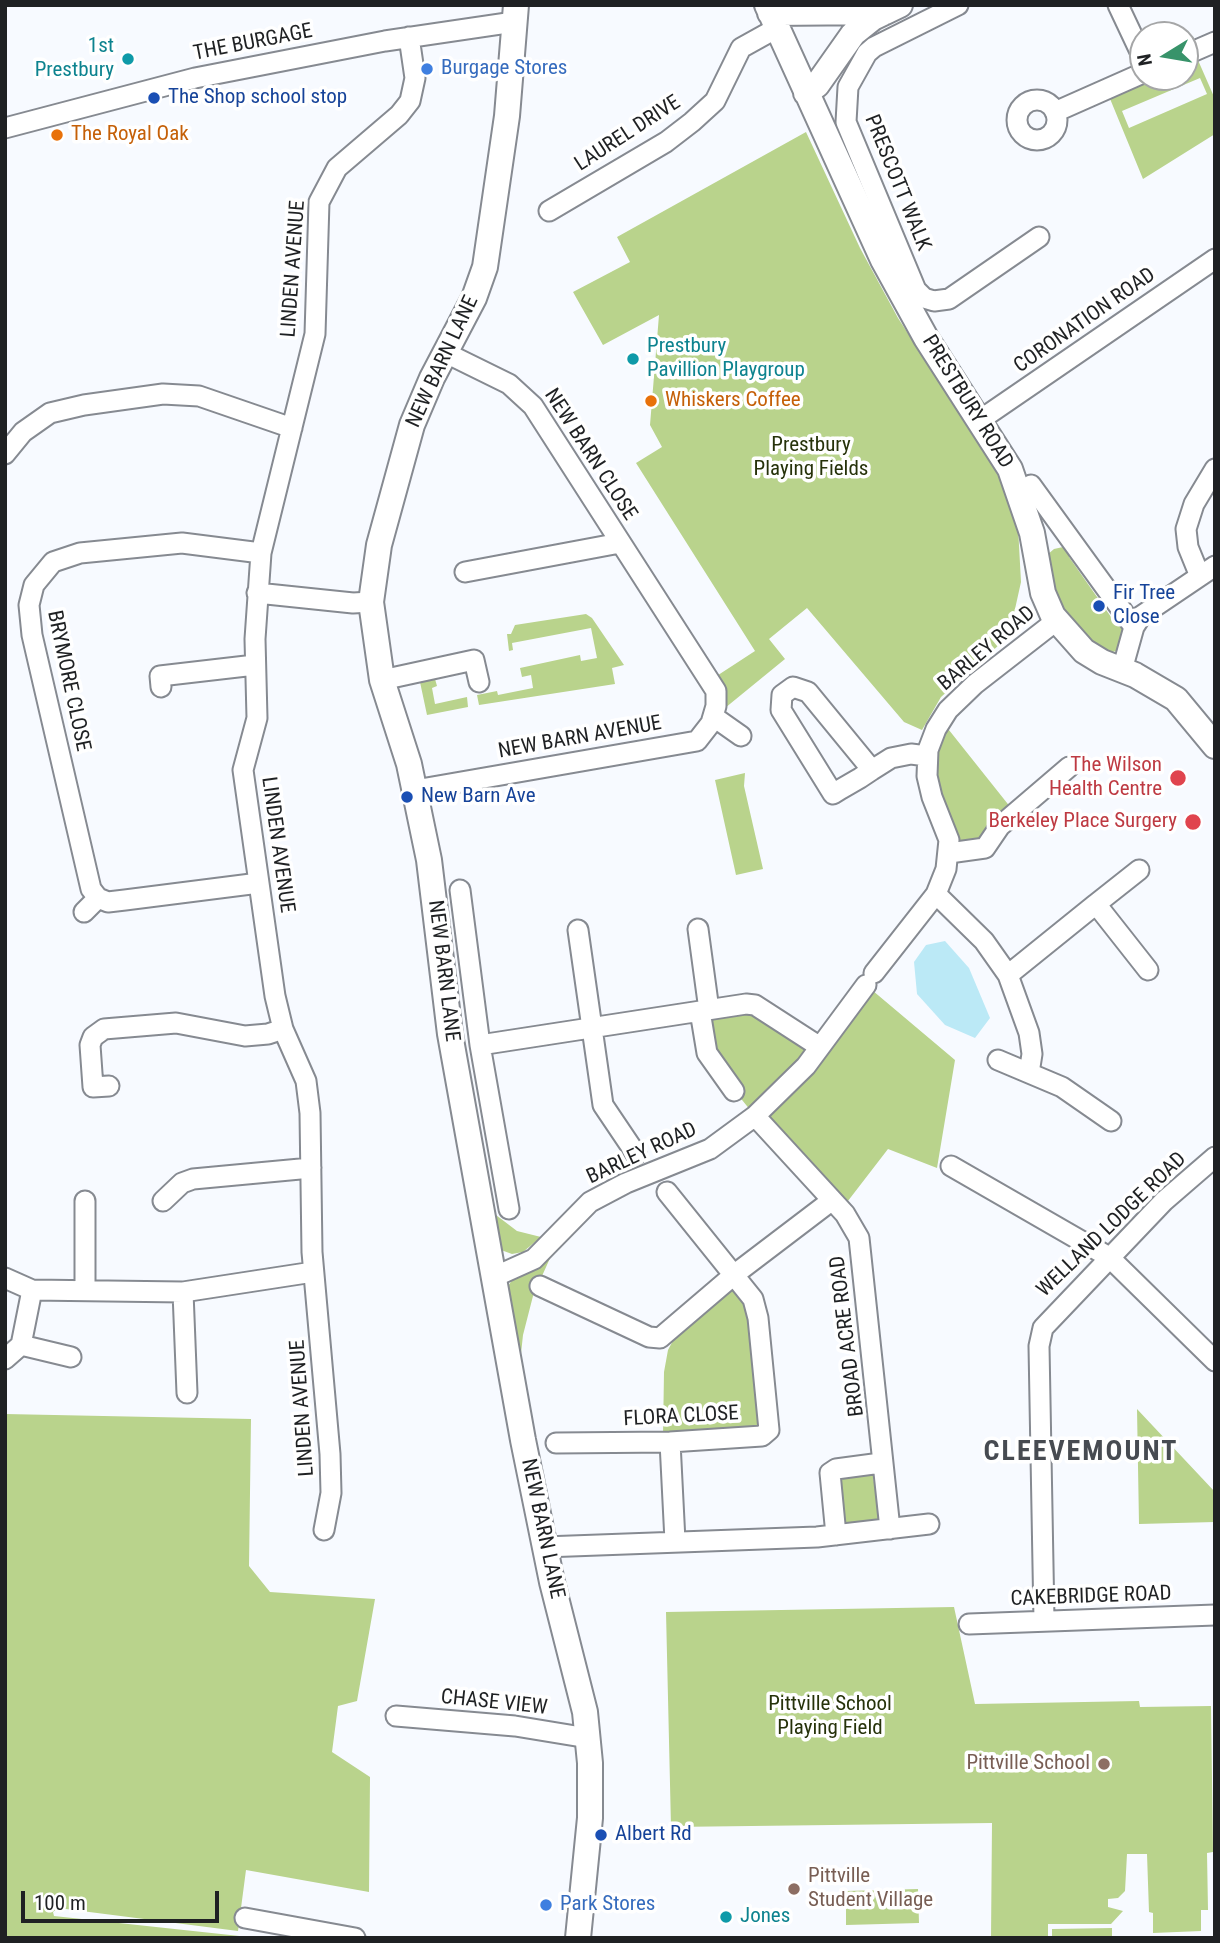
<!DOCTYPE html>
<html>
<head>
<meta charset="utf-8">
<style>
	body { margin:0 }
	#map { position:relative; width:1220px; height:1943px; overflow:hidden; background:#f7faff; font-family:"Roboto Condensed",sans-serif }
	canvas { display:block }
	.frame { position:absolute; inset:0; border:7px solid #1f2123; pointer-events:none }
	.north { position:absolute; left:1129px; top:21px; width:70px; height:70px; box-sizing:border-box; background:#fff; border:2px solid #a5a6a7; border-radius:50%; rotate:259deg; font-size:19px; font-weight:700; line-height:28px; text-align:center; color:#1f2123 }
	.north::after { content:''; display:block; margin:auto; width:24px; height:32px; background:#38936a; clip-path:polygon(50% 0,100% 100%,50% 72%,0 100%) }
	.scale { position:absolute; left:21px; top:1891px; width:198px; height:32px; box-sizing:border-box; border:4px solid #1f2123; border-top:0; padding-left:9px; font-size:21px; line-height:24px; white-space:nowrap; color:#1f2123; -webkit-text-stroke:5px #fff; paint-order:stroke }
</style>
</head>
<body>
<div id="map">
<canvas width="1220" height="1943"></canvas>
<div class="frame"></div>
<div class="north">N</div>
<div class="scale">100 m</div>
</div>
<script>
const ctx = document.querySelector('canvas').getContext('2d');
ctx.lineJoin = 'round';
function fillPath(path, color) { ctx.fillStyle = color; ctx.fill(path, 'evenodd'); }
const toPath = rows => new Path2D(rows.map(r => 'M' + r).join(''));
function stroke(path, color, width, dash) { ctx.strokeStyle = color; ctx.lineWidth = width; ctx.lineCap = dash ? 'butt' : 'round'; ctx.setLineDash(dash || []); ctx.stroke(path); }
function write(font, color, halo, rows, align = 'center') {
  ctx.font = font + ' "Roboto Condensed",sans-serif'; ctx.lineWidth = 7; ctx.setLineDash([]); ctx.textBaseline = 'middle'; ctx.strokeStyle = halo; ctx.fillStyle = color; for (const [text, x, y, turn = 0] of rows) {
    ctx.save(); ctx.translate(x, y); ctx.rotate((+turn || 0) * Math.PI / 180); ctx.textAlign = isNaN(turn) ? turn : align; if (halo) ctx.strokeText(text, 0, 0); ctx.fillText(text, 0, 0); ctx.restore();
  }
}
fillPath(toPath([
	[1194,51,1215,99,1215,134,1143,179,1106,89,1143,77,1185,77,1185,55],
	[1200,78,1207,94,1129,128,1122,111],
	[806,132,860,248,898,318,999,474,1018,527,1021,582,1009,636,941,697,922,730,904,722,807,608,769,639,785,659,714,717,709,681,755,651,636,463,662,447,650,425,659,315,603,345,573,292,630,262,617,237],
	[1063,547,1068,549,1071,554,1069,557,1116,624,1121,622,1126,628,1120,650,1109,653,1093,644,1074,627,1055,597,1047,555,1054,549],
	[586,614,592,618,624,665,612,668,615,684,479,705,477,695,497,691,498,695,533,688,531,675,522,677,520,668,580,655,581,661,597,658,591,628,512,643,513,650,509,651,507,634,511,634,515,625],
	[435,679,437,686,432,688,435,704,467,697,468,707,427,715,420,682],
	[941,720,1015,813,985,848,949,853,932,797],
	[745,773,744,786,763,869,736,875,715,780],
	[866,985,955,1060,937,1168,888,1149,841,1210,755,1116,713,1064,700,1011,746,1004,820,1047],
	[492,1212,517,1231,541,1237,523,1252,512,1254,501,1250],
	[551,1256,533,1296,523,1335,519,1372,505,1291,512,1280],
	[733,1286,748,1298,760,1426,754,1429,663,1435,664,1372,668,1350,676,1335],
	[1137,1409,1215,1492,1215,1522,1139,1524],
	[5,1414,251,1419,249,1566,270,1592,375,1599,357,1701,338,1706,332,1752,370,1777,369,1892,246,1870,238,1931,58,1908,53,1912,54,1916,258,1938,5,1938],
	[873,1475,879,1519,843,1523,838,1484,843,1479],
	[954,1607,975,1704,1139,1701,1140,1707,1211,1706,1213,1852,1207,1853,1208,1910,1201,1910,1201,1931,1153,1933,1153,1913,1149,1912,1147,1854,1127,1854,1125,1891,1118,1898,1108,1899,1108,1907,1123,1911,1111,1924,1048,1924,1048,1938,991,1938,992,1823,671,1827,666,1612],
	[918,1889,919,1923,846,1925,846,1891],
	[1112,1928,1112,1938,1052,1938,1052,1929]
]), '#b9d38c');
fillPath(toPath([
	[945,941,969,968,990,1018,975,1038,945,1025,917,994,914,962,926,945]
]), '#bbe9f6');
const minor = toPath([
	[958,5,874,47,867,53,848,87,846,122,916,290,924,298,934,301,949,299,1039,237],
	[1118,5,1143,58],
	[1185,55,1215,42],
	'1017 120a20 20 0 1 1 40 0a20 20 0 1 1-40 0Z',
	[1055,112,1143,73],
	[5,128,195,78,385,41,514,22],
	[549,211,666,142,692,122,715,101,741,48,777,28],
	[980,420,1215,259],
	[5,454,23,432,50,413,84,405,163,394,199,396,292,428],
	[1031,485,1134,627],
	[465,572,620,543],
	[1199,574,1188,547,1186,529,1194,504,1215,469],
	[257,593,353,603,371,602],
	[1122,670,1134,627,1141,616,1215,566],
	[382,680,474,660,479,682],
	[161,687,160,676,255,665],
	[714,717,741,736],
	[872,770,808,692,793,687,782,695,781,710,833,794,841,789,860,778,872,770,891,758,911,754,927,756],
	[415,790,697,741,711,723,716,706,716,691,533,406,509,384,446,353],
	[949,853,985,848,1000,826,1069,767],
	[460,890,480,1045],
	[936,894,984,941,1008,975,1029,1033,1032,1054,1029,1073],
	[98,898,91,889,32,635,29,605,34,585,53,562,80,553,182,543,261,553],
	[98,898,108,902,125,900,259,883],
	[1096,904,1139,870],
	[84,912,98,898],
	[698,929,709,1010],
	[578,930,603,1105,636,1154],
	[874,973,936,894,946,869,949,840,932,797,927,776,928,750,936,729,948,710,975,684,1056,621],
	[1008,975,1096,904,1148,970],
	[700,1011,707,1053,734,1091],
	[998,1060,1062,1087,1111,1121],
	[109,1086,93,1087,90,1045,93,1037,104,1029,176,1023,245,1036,268,1034,283,1029],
	[755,1116,845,1214,859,1238,890,1529],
	[951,1166,1109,1257,1215,1361],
	[85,1201,85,1289],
	[163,1201,182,1183,193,1179,311,1168],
	[509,1209,480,1045,746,1004,755,1005,820,1047],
	[494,1277,534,1259,590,1202,626,1183,710,1149,755,1116,806,1066,866,985],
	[5,1278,32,1290,183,1292,313,1272],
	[540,1286,649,1337,660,1338,735,1274,831,1201],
	[32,1290,21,1345,71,1357],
	[183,1292,187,1393],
	[5,1359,21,1345],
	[670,1442,675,1541],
	[556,1443,670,1442,762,1436,769,1430,758,1318,753,1299,667,1192],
	[324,1530,331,1493,330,1454,312,1252,310,1113,306,1081,283,1029,275,996,243,770,257,718,255,639,261,553,315,334,319,202,337,168,399,115,410,101,415,78,409,37],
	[836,1535,830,1473,836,1469,881,1463],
	[544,1547,817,1537,929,1524],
	[1044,1620,1039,1346,1043,1328,1164,1201,1215,1157],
	[969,1624,1215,1615],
	[396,1716,515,1726,588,1738],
	[245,1918,355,1938]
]);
const major = toPath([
	[516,5,507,116,485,267,474,298,432,378,412,425,379,545,371,602,382,680,409,764,429,860,450,1034,523,1440,552,1582,585,1712,590,1763,590,1818,578,1938],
	[767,5,883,260,926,338,1010,469,1032,533,1043,593,1053,616,1084,651,1102,662,1135,675,1176,699,1215,746],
	[770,13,885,12],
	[806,93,817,85,853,34,873,18,900,5]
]);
stroke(minor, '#868a91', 23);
stroke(major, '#868a91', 28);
stroke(minor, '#fff', 19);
stroke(major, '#fff', 24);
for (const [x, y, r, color] of [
	[128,59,7,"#0f9aa8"],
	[427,69,7,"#3f7fe0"],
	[154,98,7,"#1a4fb4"],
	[57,135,7,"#e8710a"],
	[633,359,7,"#0f9aa8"],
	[651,401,7,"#e8710a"],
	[1099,606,7,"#1a4fb4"],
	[1178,778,9,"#e0444e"],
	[407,797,7,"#1a4fb4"],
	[1193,822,9,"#e0444e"],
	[1104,1764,7,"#8d6e63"],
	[601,1835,7,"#1a4fb4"],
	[794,1889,7,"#8d6e63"],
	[546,1905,7,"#3f7fe0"],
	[726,1917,7,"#0f9aa8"]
]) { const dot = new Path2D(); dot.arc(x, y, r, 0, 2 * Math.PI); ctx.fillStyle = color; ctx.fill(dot); stroke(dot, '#fff', 2.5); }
write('21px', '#1f2123', '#fff', [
	["THE BURGAGE",253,43,-11],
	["LAUREL DRIVE",628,134,-33],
	["PRESCOTT WALK",897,183,68],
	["LINDEN AVENUE",294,269,-86],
	["CORONATION ROAD",1085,321,-35],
	["NEW BARN LANE",443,362,-65],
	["PRESTBURY ROAD",967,402,58],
	["NEW BARN CLOSE",590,455,57],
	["BARLEY ROAD",987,649,-40],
	["BRYMORE CLOSE",68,681,78],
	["NEW BARN AVENUE",580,738,-10],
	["LINDEN AVENUE",277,845,82],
	["NEW BARN LANE",443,971,83],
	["BARLEY ROAD",642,1154,-25],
	["WELLAND LODGE ROAD",1112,1225,-44],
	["BROAD ACRE ROAD",848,1336,-97],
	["LINDEN AVENUE",303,1408,-94],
	["FLORA CLOSE",681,1417,-3],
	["NEW BARN LANE",542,1529,78],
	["CAKEBRIDGE ROAD",1091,1597,-2],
	["CHASE VIEW",494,1703,6]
]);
write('21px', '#0d838f', '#fff', [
	["1st",114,47,"right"],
	["Prestbury",114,71,"right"],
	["Prestbury",647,347],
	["Pavillion Playgroup",647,371],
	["Jones",740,1917]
], 'left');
write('21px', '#366cbe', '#fff', [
	["Burgage Stores",441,69],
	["Park Stores",560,1905]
], 'left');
write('21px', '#164399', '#fff', [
	["The Shop school stop",168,98],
	["Fir Tree",1113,594],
	["Close",1113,618],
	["New Barn Ave",421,797],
	["Albert Rd",615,1835]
], 'left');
write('21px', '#c56008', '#fff', [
	["The Royal Oak",71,135],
	["Whiskers Coffee",665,401]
], 'left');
write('21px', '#26320a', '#fff', [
	["Prestbury",811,446],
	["Playing Fields",811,470],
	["Pittville School",830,1705],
	["Playing Field",830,1729]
]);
write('21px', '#be3a42', '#fff', [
	["The Wilson",1162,766],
	["Health Centre",1162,790],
	["Berkeley Place Surgery",1177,822]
], 'right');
write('21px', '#785e54', '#fff', [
	["Pittville School",1090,1764],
	["Pittville",808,1877,"left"],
	["Student Village",808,1901,"left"]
], 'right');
ctx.letterSpacing = '2px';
write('bold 28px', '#474b51', '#fff', [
	["CLEEVEMOUNT",1081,1453]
]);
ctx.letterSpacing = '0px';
</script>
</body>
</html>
